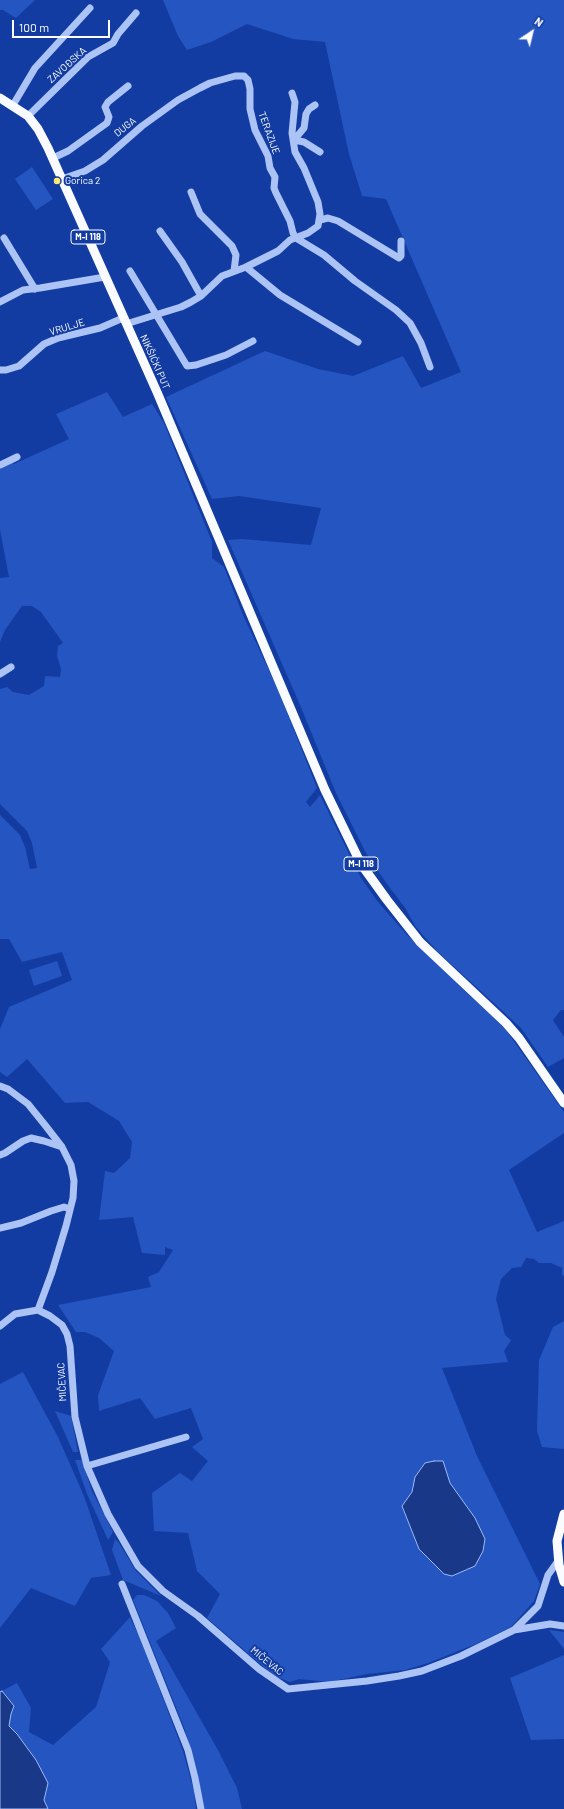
<!DOCTYPE html>
<html>
<head>
<meta charset="utf-8">
<style>
	body { margin:0 }
	#map { position:relative; width:564px; height:1809px; overflow:hidden; background:#123ca2; font-family:Barlow,sans-serif }
	canvas { display:block }
	.north { position:absolute; left:512px; top:12px; width:40px; height:40px; -webkit-text-stroke:3px #123ca2; paint-order:stroke; rotate:35deg; font-size:11px; font-weight:700; line-height:16px; text-align:center; color:#fff }
	.north::after { content:''; display:block; margin:auto; width:14px; height:18px; background:#fff; clip-path:polygon(50% 0,100% 100%,50% 72%,0 100%) }
	.scale { position:absolute; left:12px; top:20px; width:98px; height:18px; box-sizing:border-box; border:2px solid #fff; border-top:0; padding-left:5px; font-size:12px; line-height:14px; white-space:nowrap; color:#fff; -webkit-text-stroke:3px #123ca2; paint-order:stroke }
</style>
</head>
<body>
<div id="map">
<canvas width="564" height="1809"></canvas>
<div class="north">N</div>
<div class="scale">100 m</div>
</div>
<script>
const ctx = document.querySelector('canvas').getContext('2d');
ctx.lineJoin = 'round';
function fillPath(path, color) { ctx.fillStyle = color; ctx.fill(path, 'evenodd'); }
const toPath = rows => new Path2D(rows.map(r => 'M' + r).join(''));
function stroke(path, color, width, dash) { ctx.strokeStyle = color; ctx.lineWidth = width; ctx.lineCap = dash ? 'butt' : 'round'; ctx.setLineDash(dash || []); ctx.stroke(path); }
function write(font, color, halo, rows, align = 'center') {
  ctx.font = font + ' Barlow,sans-serif'; ctx.lineWidth = 4; ctx.setLineDash([]); ctx.textBaseline = 'middle'; ctx.strokeStyle = halo; ctx.fillStyle = color; for (const [text, x, y, turn = 0] of rows) {
    ctx.save(); ctx.translate(x, y); ctx.rotate((+turn || 0) * Math.PI / 180); ctx.textAlign = isNaN(turn) ? turn : align; if (halo) ctx.strokeText(text, 0, 0); ctx.fillText(text, 0, 0); ctx.restore();
  }
}
fillPath(toPath([
	[0,0,35,0,16,18,3,10,0,10],
	[163,0,564,0,564,1010,561,1010,553,1020,564,1037,564,1058,548,1067,521,1028,438,952,415,926,406,909,387,884,366,853,336,793,300,705,228,540,242,539,311,545,321,508,239,496,212,499,166,397,265,351,318,369,353,376,403,356,421,388,461,372,386,199,362,196,349,154,325,42,293,39,247,24,211,42,187,50,178,36],
	[32,167,53,199,36,210,15,179],
	[107,392,123,417,152,404,164,423,212,542,212,558,224,567,243,615,276,685,317,788,306,802,310,807,320,795,361,878,378,902,407,935,470,996,491,1014,506,1030,564,1112,564,1133,509,1170,537,1232,564,1221,564,1276,562,1275,562,1268,551,1263,539,1263,534,1259,526,1258,521,1267,512,1268,501,1279,496,1299,505,1335,511,1340,504,1351,508,1362,442,1368,477,1456,540,1584,534,1601,511,1627,476,1644,428,1663,405,1670,367,1674,329,1682,299,1679,290,1682,277,1677,264,1667,207,1618,220,1594,197,1571,188,1533,154,1531,152,1493,180,1473,192,1481,208,1461,192,1447,203,1439,191,1408,155,1419,140,1398,99,1411,98,1395,114,1351,99,1338,85,1332,76,1332,58,1305,151,1287,148,1277,159,1272,173,1250,165,1247,165,1255,142,1253,133,1217,99,1220,105,1171,114,1173,130,1158,132,1142,119,1121,88,1102,65,1103,27,1059,7,1077,0,1072,0,1029,9,1007,72,980,62,952,22,962,9,939,0,939,0,815,20,835,25,847,30,869,37,868,32,843,27,831,0,804,0,689,7,687,13,692,29,695,44,686,45,676,60,677,61,669,57,656,58,646,63,643,41,612,32,606,22,606,5,630,0,642,0,578,9,577,0,530,0,465,11,460,14,464,69,439,56,414],
	[450,1483,475,1518,444,1574,419,1549,402,1507,412,1492],
	[57,961,62,976,34,986,29,970],
	[564,1321,564,1449,542,1447,537,1431,539,1360,553,1327],
	[23,1372,58,1437,84,1496,111,1575,91,1578,75,1606,31,1588,0,1628,0,1384],
	[55,1411,71,1416,78,1452,73,1452],
	[75,1460,82,1460,92,1491,113,1532,108,1540,87,1494],
	[115,1539,119,1543,136,1571,161,1596,123,1580,112,1550],
	[137,1595,144,1595,157,1601,168,1613,176,1628,156,1641,219,1752,237,1788,242,1809,205,1809,185,1730,133,1600],
	[130,1617,140,1638,183,1751,194,1791,196,1809,48,1809,44,1800,48,1783,36,1760,17,1734,9,1726,11,1714,14,1706,2,1691,17,1683,31,1708,29,1732,53,1745,96,1707,110,1662,101,1649],
	[549,1630,564,1632,564,1649],
	[564,1655,564,1739,531,1740,510,1678]
]), '#2555c0');
const water = toPath([
	[434,1461,443,1461,450,1483,475,1518,485,1539,483,1551,475,1566,452,1576,444,1574,419,1549,402,1506,412,1492,415,1477,425,1463,434,1461],
	[2,1691,14,1706,11,1714,9,1726,17,1734,36,1760,48,1783,44,1800,48,1809,0,1809,0,1692,2,1691]
]);
fillPath(water, '#193988');
stroke(water, '#9ebbf8', 1);
stroke(toPath([
	[13,105,35,68,90,8],
	[28,116,88,57,113,43,118,34,136,13],
	[294,140,304,128,306,114,309,109,315,105],
	[294,140,304,142,320,152],
	[53,158,68,151,107,123,109,117,105,107,108,102,128,86],
	[62,179,85,171,103,160,142,126,178,100,200,88,210,83,235,76,244,76,248,80,250,89,250,109,255,130,268,156,270,168,275,177,274,188,276,193,290,221,293,233,296,238,324,255,355,281,396,310,410,323,421,343,430,367],
	[191,192,200,214,232,246,236,255,234,271],
	[320,220,328,218,338,221,399,258,401,256,401,241],
	[160,231,182,262,201,296],
	[4,238,35,289],
	[246,267,280,295,358,342],
	[130,271,187,366,196,365,226,355,253,341],
	[0,302,23,290,40,288,105,277],
	[126,324,181,307,191,302,201,296,222,276,246,267,278,251,290,240,308,233,318,226,320,214,318,202,304,168,295,152,292,133,295,102,292,93],
	[0,370,6,370,19,366,44,344,58,338,100,328,123,318],
	[0,465,17,457],
	[0,674,11,667],
	[0,1086,8,1089,28,1104,45,1125,62,1147,71,1165,74,1181,73,1198,66,1226,52,1272,38,1310,15,1314,0,1326],
	[0,1155,5,1153,23,1141,31,1138,44,1141,62,1147],
	[0,1228,21,1223,51,1211,64,1207,70,1209],
	[38,1310,50,1316,62,1325,67,1334,70,1346,75,1417,87,1466,108,1514,138,1566,163,1591,198,1616,259,1669,288,1689,367,1681,399,1676,422,1671,461,1656,514,1630,550,1624,564,1626],
	[87,1466,186,1437],
	[122,1584,188,1750,195,1778,201,1809],
	[514,1630,538,1606,548,1575,558,1561]
]), '#acc3f5', 7);
stroke(toPath([
	[0,98,28,116,38,129,48,148,157,392,325,790,361,864,387,900,420,942,506,1023,519,1038,564,1103],
	[564,1514,557,1541,559,1565,564,1582]
]), '#fafbff', 9);
for (const [x, y, r, color] of [
	[57,181,4,"#ffea70"]
]) { const dot = new Path2D(); dot.arc(x, y, r, 0, 2 * Math.PI); ctx.fillStyle = color; ctx.fill(dot); stroke(dot, '#123ca2', 1.5); }
for (const [x, y, w] of [
	[88,237,34],
	[361,864,34]
]) { const box = new Path2D(); box.roundRect(x - w / 2, y - 7, w, 14, 3); ctx.fillStyle = '#123ca2'; ctx.fill(box); stroke(box, '#fff', 1); }
write('bold 9px', '#fff', null, [
	["M-I 118",88,237],
	["M-I 118",361,864]
]);
write('10px', '#fff', '#123ca2', [
	["ZAVOĐSKA",67,65,-42],
	["DUGA",125,127,-39],
	["TERAZIJE",269,133,70],
	["VRULJE",67,327,-17],
	["NIKŠIĆKI PUT",155,362,66],
	["MIČEVAC",62,1382,-93],
	["MIČEVAC",267,1661,39]
]);
write('10px', '#fff', '#123ca2', [
	["Gorica 2",65,181]
], 'left');
</script>
</body>
</html>
